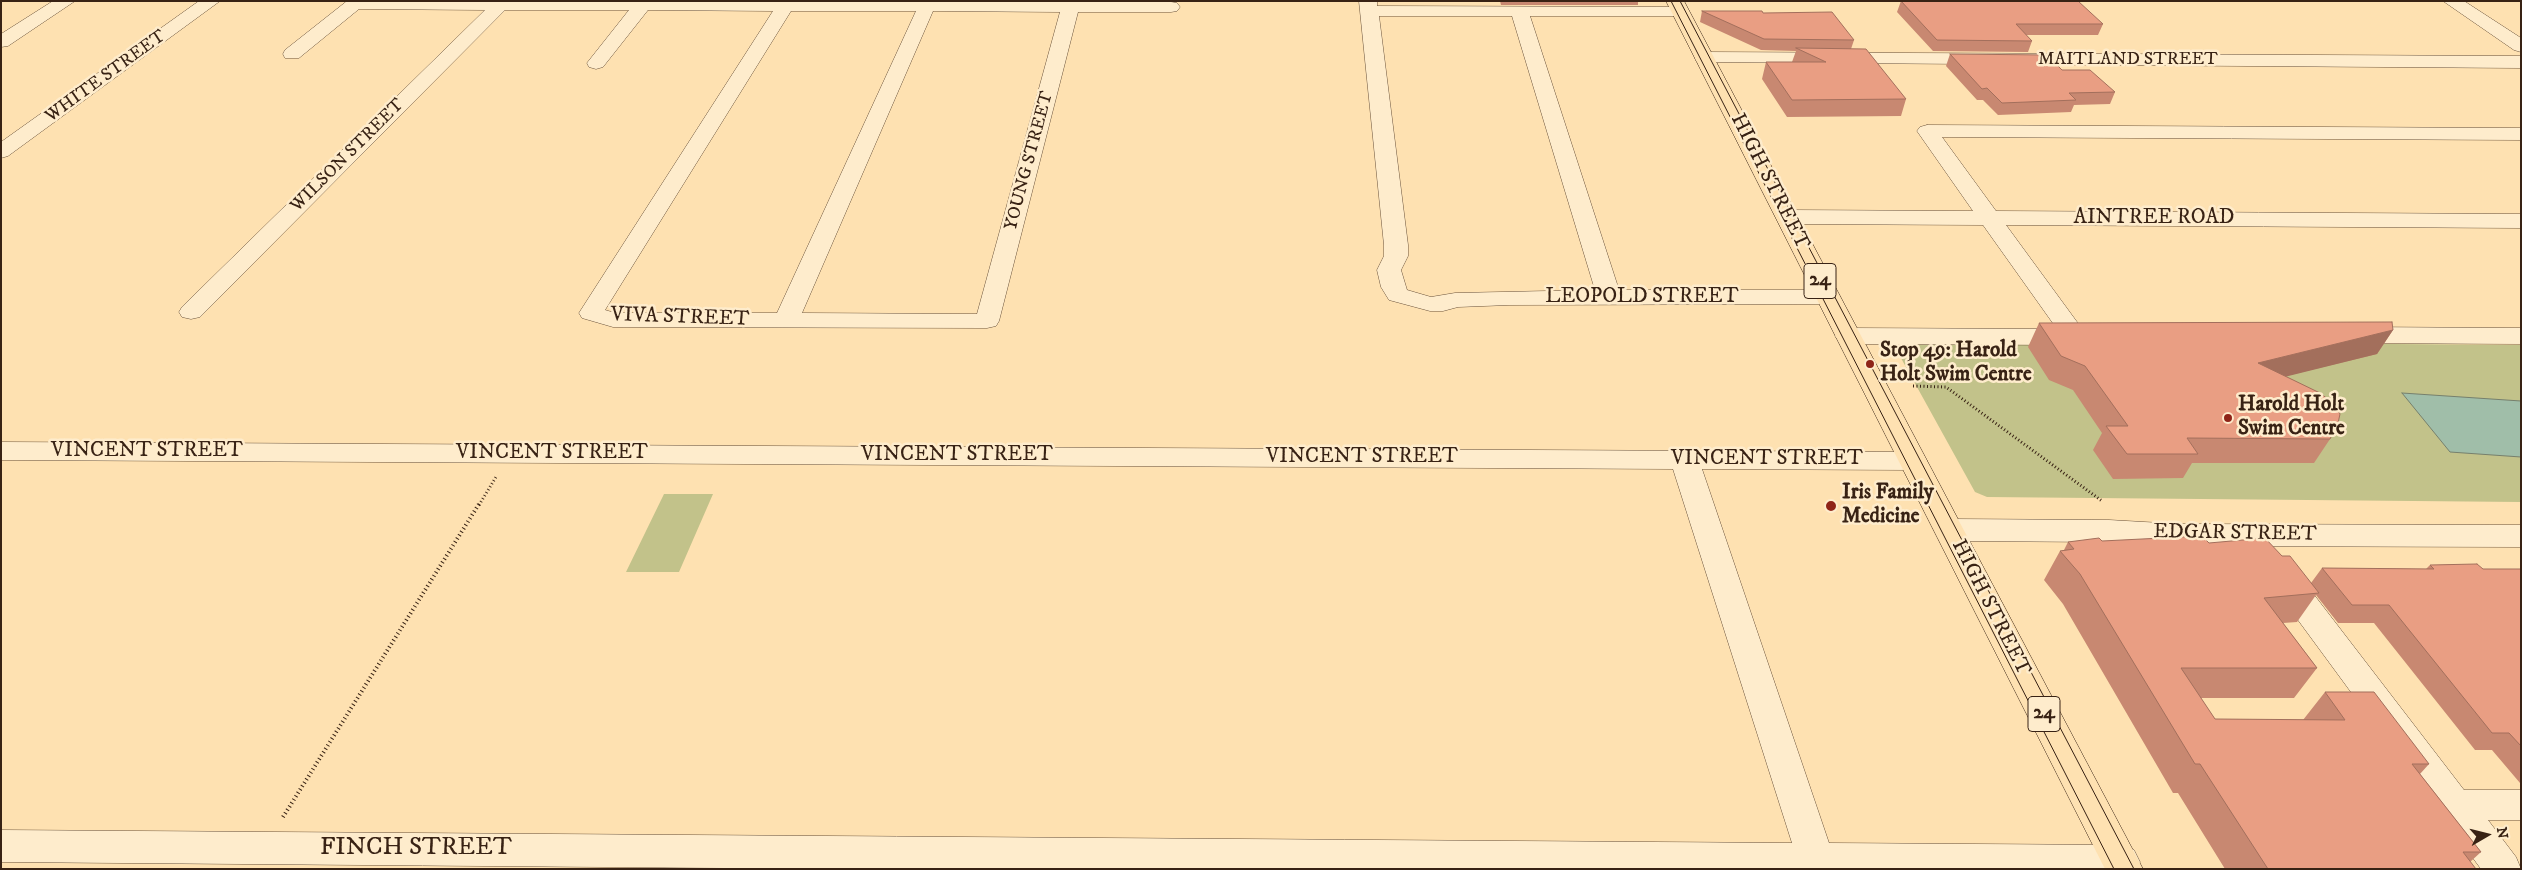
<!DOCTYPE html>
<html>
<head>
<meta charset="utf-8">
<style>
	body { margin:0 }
	#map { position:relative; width:2522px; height:870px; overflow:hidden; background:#fee1b1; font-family:"IM FELL DW Pica",serif }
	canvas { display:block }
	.frame { position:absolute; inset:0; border:2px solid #382214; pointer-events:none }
	.north { position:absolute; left:2462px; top:810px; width:50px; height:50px; -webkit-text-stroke:4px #feeccc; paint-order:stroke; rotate:82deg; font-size:14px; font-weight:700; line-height:20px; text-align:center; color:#382214 }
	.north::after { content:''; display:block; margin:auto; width:18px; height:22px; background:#382214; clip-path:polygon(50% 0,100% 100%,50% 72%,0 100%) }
</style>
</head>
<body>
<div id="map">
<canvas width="2522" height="870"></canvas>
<div class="frame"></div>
<div class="north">N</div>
</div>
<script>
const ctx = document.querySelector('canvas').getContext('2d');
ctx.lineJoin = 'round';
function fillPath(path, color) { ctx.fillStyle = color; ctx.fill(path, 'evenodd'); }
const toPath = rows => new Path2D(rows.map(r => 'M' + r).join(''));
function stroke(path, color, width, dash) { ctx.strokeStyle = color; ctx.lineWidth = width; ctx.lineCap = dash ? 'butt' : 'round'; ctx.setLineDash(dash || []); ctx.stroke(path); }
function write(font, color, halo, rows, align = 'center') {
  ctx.font = font + ' "IM FELL DW Pica",serif'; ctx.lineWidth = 5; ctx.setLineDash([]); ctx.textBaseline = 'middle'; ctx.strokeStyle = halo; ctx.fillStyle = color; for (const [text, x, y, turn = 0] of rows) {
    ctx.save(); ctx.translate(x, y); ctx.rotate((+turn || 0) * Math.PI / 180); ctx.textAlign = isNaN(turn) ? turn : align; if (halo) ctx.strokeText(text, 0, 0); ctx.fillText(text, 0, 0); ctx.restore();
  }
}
fillPath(toPath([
	[1891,340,2521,345,2521,502,1987,497,1975,492],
	[664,494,713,494,679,572,626,572]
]), '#c2c28a');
const water = toPath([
	[2402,393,2521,401,2521,457,2450,452,2402,393]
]);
fillPath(water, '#a0bea9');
stroke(water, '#76806d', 1);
const minor = toPath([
	[53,1,75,1,8,46,1,47,1,34,53,1],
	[199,1,220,1,8,156,1,158,1,142,199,1],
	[347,1,1171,2,1177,3,1180,7,1177,11,1171,12,1078,12,999,321,996,326,987,328,613,327,582,318,579,313,773,11,648,10,603,67,596,69,589,67,587,63,629,10,505,10,200,317,191,319,182,317,179,312,182,307,485,10,359,9,299,58,285,58,283,54,285,50,347,1],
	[791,11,916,11,777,313,615,313,605,310,791,11],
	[933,11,1060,12,977,314,802,313,933,11],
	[1359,1,1377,1,1377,6,1686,7,1689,11,1686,15,1680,16,1530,16,1619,290,1828,290,1837,292,1840,297,1837,302,1828,304,1509,305,1458,307,1443,311,1430,311,1389,300,1381,287,1377,270,1384,256,1384,245,1359,1],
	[1379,16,1512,16,1595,290,1455,293,1431,297,1407,290,1401,270,1408,256,1408,245,1379,16],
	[2443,1,2464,1,2521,38,2521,52,2514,50,2443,1],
	[1704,52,2521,56,2521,68,1697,62,1695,58,1697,54,1704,52],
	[1927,125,2521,128,2521,140,1942,137,1996,211,2521,214,2521,228,2006,225,2088,337,2084,342,2069,345,1848,344,1839,341,1835,336,1839,331,1848,328,2057,329,1983,225,1787,224,1779,222,1776,217,1779,212,1787,210,1973,211,1917,131,1920,127,1927,125],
	[2352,327,2521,328,2521,344,2352,343,2343,340,2339,335,2343,330,2352,327],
	[1,442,1913,452,1923,454,1927,461,1923,468,1913,470,1702,469,1829,843,2121,845,2134,850,2140,862,2137,869,844,869,1,862,1,830,1792,843,1673,469,1,460,1,442],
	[1950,519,2109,520,2179,524,2521,525,2521,547,2179,546,2109,542,1950,541,1940,537,1935,530,1940,523,1950,519],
	[2284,567,2295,570,2464,790,2521,790,2521,820,2488,820,2516,857,2521,869,2481,869,2273,586,2269,578,2273,570,2284,567]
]);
const major = toPath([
	[1666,1,1684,1,2143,869,2105,869,1666,1]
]);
stroke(minor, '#6a523b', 1);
stroke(major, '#382214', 1);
stroke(toPath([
	[1913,386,1946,387,2102,501],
	[479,505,496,477]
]), '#382214', 3, [1, 2.5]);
stroke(toPath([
	[283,817,479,504]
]), '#382214', 4, [1, 3]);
fillPath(minor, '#feeccc');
fillPath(major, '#fee1b1');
stroke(toPath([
	[1671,1,2114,869],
	[1680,1,2134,869]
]), '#382214', 1);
fillPath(toPath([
	[1500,1,1638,1,1638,5,1501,5],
	[1901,1,2103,24,2098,35,2026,35,2032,41,2028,52,1933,51,1897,12],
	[1702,11,1763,13,1854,40,1851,49,1906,99,1901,116,1787,117,1762,79,1766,62,1792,62,1796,51,1761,50,1700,22],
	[1950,54,2062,70,2115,92,2110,104,2074,105,2071,112,1998,115,1983,100,1977,100,1946,66],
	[2039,323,2393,330,2377,354,2286,376,2330,439,2314,463,2192,463,2183,478,2113,479,2093,450,2102,433,2073,390,2049,380,2028,347],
	[2102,541,2209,543,2282,556,2311,583,2322,568,2426,569,2430,565,2483,569,2521,569,2521,783,2520,783,2492,750,2475,750,2374,623,2338,623,2316,595,2297,622,2283,623,2317,668,2294,698,2200,698,2215,719,2303,720,2325,692,2429,764,2420,774,2481,852,2470,862,2476,869,2225,869,2178,793,2173,793,2063,604,2044,580,2060,551,2064,550,2068,542]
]), '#c88871');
fillPath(toPath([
	[2393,330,2377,354,2244,387,2258,363]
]), '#a36f5c');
const building = toPath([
	[1901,1,2078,1,2103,24,2016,24,2032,41,1937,40,1901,1],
	[1702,11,1762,11,1763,13,1832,12,1854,40,1764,39,1702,11],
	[1796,48,1866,49,1906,99,1792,100,1766,62,1826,62,1796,48],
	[1950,54,2047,55,2062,70,2090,70,2115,92,2069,93,2076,100,2002,103,1987,88,1982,89,1950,54],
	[2392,322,2393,330,2258,363,2320,393,2334,404,2340,414,2338,423,2330,439,2187,438,2198,454,2127,454,2106,426,2128,426,2085,366,2061,356,2039,323,2392,322],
	[2202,536,2209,543,2265,538,2282,556,2290,556,2319,593,2264,598,2317,668,2181,668,2215,719,2345,720,2325,692,2374,692,2429,764,2412,764,2481,852,2463,852,2476,869,2268,869,2200,764,2195,764,2080,574,2060,551,2074,549,2068,542,2099,538,2102,541,2202,536],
	[2477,564,2483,569,2521,569,2521,746,2509,733,2492,733,2389,605,2352,605,2322,568,2434,569,2430,565,2477,564]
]);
fillPath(building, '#e99e83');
stroke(building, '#a36f5c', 1);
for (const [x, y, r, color] of [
	[1870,364,5,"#8f2418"],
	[2228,418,5,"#8f2418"],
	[1831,506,6,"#8f2418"]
]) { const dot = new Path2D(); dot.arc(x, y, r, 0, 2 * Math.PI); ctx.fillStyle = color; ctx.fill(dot); stroke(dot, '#feeccc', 2); }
write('18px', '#382214', '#feeccc', [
	["MAITLAND STREET",2128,60],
	["WHITE STREET",106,77,-36],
	["WILSON STREET",348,156,-45],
	["YOUNG STREET",1030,161,-75]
]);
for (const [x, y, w] of [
	[1820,281,32],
	[2044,714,32]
]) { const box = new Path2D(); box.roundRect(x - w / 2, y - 17.5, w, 35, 4); ctx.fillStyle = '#feeccc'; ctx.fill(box); stroke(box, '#382214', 1); }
write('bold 20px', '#382214', null, [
	["24",1820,281],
	["24",2044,714]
]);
write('21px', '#382214', '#feeccc', [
	["HIGH STREET",1769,182,63],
	["AINTREE ROAD",2154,219],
	["LEOPOLD STREET",1642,298],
	["VIVA STREET",680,318,2],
	["VINCENT STREET",147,452],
	["VINCENT STREET",552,454],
	["VINCENT STREET",957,456],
	["VINCENT STREET",1362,458],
	["VINCENT STREET",1767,460],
	["EDGAR STREET",2235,534,1],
	["HIGH STREET",1990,608,63]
]);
write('bold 21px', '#382214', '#feeccc', [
	["Stop 49: Harold",1880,352],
	["Holt Swim Centre",1880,376],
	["Harold Holt",2238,406],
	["Swim Centre",2238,430],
	["Iris Family",1842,494],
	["Medicine",1842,518]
], 'left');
write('25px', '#382214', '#feeccc', [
	["FINCH STREET",416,849]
]);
</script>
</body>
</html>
